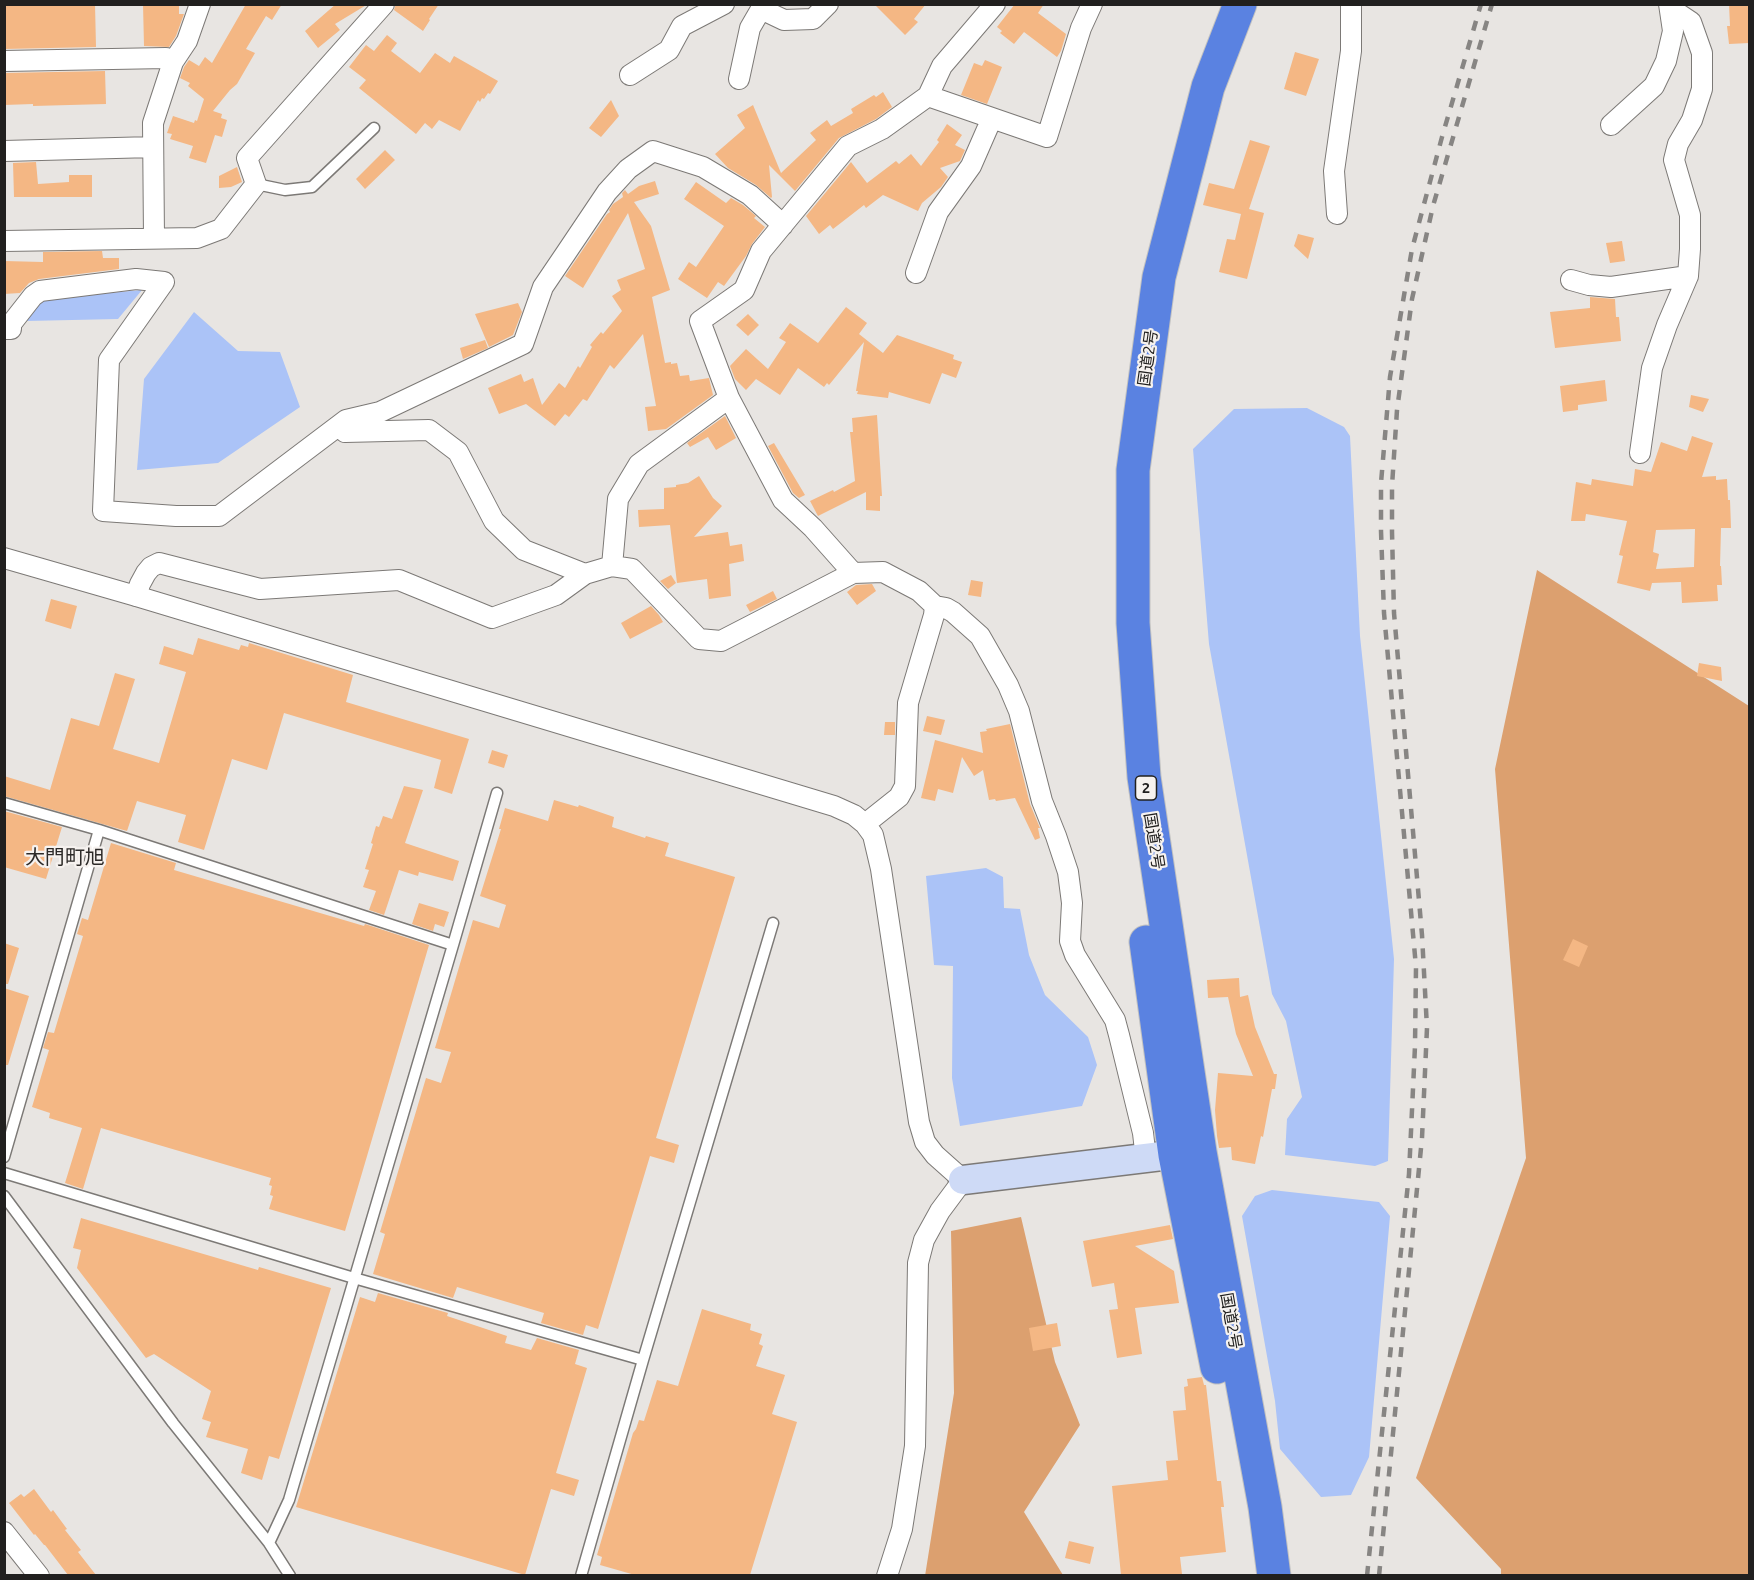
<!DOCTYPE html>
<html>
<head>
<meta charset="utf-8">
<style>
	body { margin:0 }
	#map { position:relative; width:1754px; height:1580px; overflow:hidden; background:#e8e5e2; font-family:Ubuntu,sans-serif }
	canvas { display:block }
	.frame { position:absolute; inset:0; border:6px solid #21201f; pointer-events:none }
</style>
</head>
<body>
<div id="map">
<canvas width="1754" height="1580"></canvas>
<div class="frame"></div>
</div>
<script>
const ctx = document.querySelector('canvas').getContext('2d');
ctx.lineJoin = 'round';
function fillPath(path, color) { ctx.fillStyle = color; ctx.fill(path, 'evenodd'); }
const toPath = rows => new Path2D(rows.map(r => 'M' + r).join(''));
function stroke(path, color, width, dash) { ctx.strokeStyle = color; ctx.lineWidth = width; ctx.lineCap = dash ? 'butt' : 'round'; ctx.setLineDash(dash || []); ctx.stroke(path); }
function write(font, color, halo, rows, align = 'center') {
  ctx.font = font + ' Ubuntu,"Noto Sans JP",sans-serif'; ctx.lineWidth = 4.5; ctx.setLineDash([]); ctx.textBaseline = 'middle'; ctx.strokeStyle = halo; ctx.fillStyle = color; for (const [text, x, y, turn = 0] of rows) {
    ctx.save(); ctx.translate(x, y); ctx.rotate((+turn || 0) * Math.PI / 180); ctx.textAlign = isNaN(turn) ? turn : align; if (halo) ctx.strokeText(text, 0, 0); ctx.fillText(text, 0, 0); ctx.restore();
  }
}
fillPath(toPath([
	[1537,570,1749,706,1749,1575,1501,1575,1501,1569,1416,1478,1526,1158,1495,769],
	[1021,1217,1055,1362,1080,1425,1024,1512,1063,1575,925,1576,954,1393,951,1231]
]), '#dca06f');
fillPath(toPath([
	[142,290,118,319,26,321,43,299],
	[194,312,238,351,280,352,300,407,218,463,137,470,144,379],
	[1307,408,1344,427,1350,436,1360,636,1394,959,1388,1161,1375,1166,1285,1155,1287,1119,1302,1097,1286,1021,1272,994,1209,644,1193,449,1234,409],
	[986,868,1003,877,1004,908,1020,909,1029,955,1045,995,1088,1037,1097,1065,1082,1106,960,1126,952,1078,953,966,934,965,926,876],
	[1272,1190,1379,1202,1390,1216,1369,1457,1351,1495,1321,1497,1280,1449,1275,1401,1242,1216,1255,1196]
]), '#abc3f7');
fillPath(toPath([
	[4,4,95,4,96,47,4,49],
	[143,4,179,4,179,14,184,14,176,36,169,47,144,46],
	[246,4,282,4,272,20,266,16,246,49,255,53,237,84,230,90,213,111,222,114,221,118,227,120,222,137,215,135,206,163,189,158,193,146,170,139,172,134,167,133,173,116,194,123,195,120,197,121,204,99,188,86,190,83,180,78,184,67,189,60,199,66,205,57,212,63],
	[336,4,368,4,335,24,340,30,318,48,305,31],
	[396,4,439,4,429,19,430,20,423,31,394,10],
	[874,4,926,4,914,19,918,22,905,35],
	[1015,4,1044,4,1038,13,1066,34,1061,51,1057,57,1024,32,1014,44,1000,33,1002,31,997,27],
	[1729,4,1749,4,1749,43,1729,44,1727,26,1730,26],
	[387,35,397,43,391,51,420,73,435,53,450,63,454,56,498,81,490,94,488,93,484,99,482,98,480,102,478,100,460,131,439,120,432,129,425,123,416,134,359,88,366,80,349,67,366,45,374,51],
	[1295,52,1319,59,1306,96,1284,89],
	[985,60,1002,67,987,104,961,95,974,63,982,66],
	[105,71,106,104,33,106,33,104,4,105,4,73],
	[883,92,892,107,876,119,839,138,795,191,769,165,772,197,771,198,756,185,728,168,715,154,745,128,737,115,753,105,781,173,816,140,810,133,827,120,831,126,853,113,851,109,874,95,876,97],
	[611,100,619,116,601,137,589,128],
	[947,124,962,135,955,145,965,150,960,161,940,168,948,177,941,187,922,203,918,211,883,195,866,208,864,205,833,229,830,225,819,234,806,216,851,162,867,183,896,161,899,164,911,154,921,166,939,142,937,140],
	[1250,140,1270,146,1249,209,1264,213,1247,279,1219,272,1227,239,1235,240,1241,214,1203,205,1209,183,1234,189],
	[385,150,395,160,365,189,356,179],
	[36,162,38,184,69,182,69,175,92,175,92,197,14,197,13,163],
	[237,167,242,182,231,187,219,188,219,176],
	[655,181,659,194,634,202,651,226,670,290,652,297,665,363,671,362,671,364,677,363,680,376,689,375,690,381,709,378,713,395,666,429,648,431,645,407,656,406,643,334,614,369,610,365,587,401,583,399,569,417,565,414,555,426,526,404,499,414,488,388,521,374,524,382,533,378,542,405,559,383,565,388,578,366,580,368,592,347,590,345,601,332,603,334,622,311,612,296,621,290,617,280,645,269,628,213,583,288,565,276,607,214,610,212,609,210,613,204,623,197,622,193,625,190,628,194,639,186],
	[696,182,726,203,731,198,743,205,756,216,754,218,765,227,752,244,746,256,724,286,718,282,707,298,678,279,689,262,696,267,724,226,684,199],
	[1298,234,1314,238,1308,259,1294,246],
	[1622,241,1625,261,1610,263,1606,243],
	[102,251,103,258,119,258,119,269,39,279,29,283,20,293,4,294,4,261,43,262,43,252],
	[1590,297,1615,299,1616,317,1619,317,1621,341,1555,348,1550,312,1590,308],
	[518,303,522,312,513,335,489,347,475,314],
	[846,307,867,323,859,334,883,353,897,335,954,355,953,359,962,362,956,378,942,373,930,404,889,392,888,398,857,394,858,391,856,391,864,342,829,385,827,383,824,387,798,368,780,395,756,379,746,390,735,379,730,366,746,349,768,369,786,342,779,338,790,323,818,343],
	[748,314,759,325,748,336,736,325],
	[485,340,488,348,463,359,460,348],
	[1605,380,1607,401,1578,405,1578,410,1563,412,1560,386],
	[1691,395,1709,399,1703,412,1689,407],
	[877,415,882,496,880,496,880,511,866,510,866,492,818,516,810,501,833,490,834,492,855,481,850,432,853,432,852,418],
	[725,416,736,438,716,450,708,437,690,447,687,443],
	[1692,436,1713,443,1702,477,1716,476,1716,480,1727,479,1728,500,1730,500,1731,528,1721,528,1720,566,1721,566,1722,585,1717,585,1718,601,1682,603,1681,582,1652,583,1650,591,1617,583,1623,556,1619,555,1627,521,1586,514,1585,521,1571,521,1576,482,1591,485,1592,479,1633,486,1635,469,1651,472,1661,442,1687,451],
	[1695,529,1694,567,1656,569,1659,554,1653,552,1656,530],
	[774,443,805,495,799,498,793,493,768,446],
	[699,476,713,498,722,506,694,537,728,532,730,546,742,544,744,561,729,564,731,596,709,599,707,579,677,583,670,525,639,527,638,510,664,509,664,488,676,487,676,485,688,483],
	[671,575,676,583,668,589,660,581],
	[971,580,983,582,981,597,968,595],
	[872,584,876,591,857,605,847,592,856,585],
	[773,591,777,599,750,612,746,605],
	[51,599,77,606,71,629,45,621],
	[651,606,659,615,663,622,630,639,621,623],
	[198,638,239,650,241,645,248,647,249,643,353,675,346,702,469,739,452,794,434,788,441,760,284,713,267,770,232,759,204,850,178,842,186,815,137,801,127,831,4,796,4,776,50,790,71,718,99,726,115,673,135,679,113,749,159,763,186,672,159,664,164,646,193,655],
	[1699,663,1721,667,1722,681,1697,676],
	[927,716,945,720,941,735,923,731],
	[885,722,895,722,895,735,884,735],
	[1010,724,1030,804,1040,828,1038,828,1040,838,1035,840,1015,798,996,801,995,799,989,800,983,770,974,776,962,757,953,793,938,789,935,801,921,798,935,740,983,753,980,732,987,731,986,729],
	[492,750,508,755,504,768,488,763],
	[404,786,423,790,405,843,459,861,453,881,419,872,418,876,399,870,384,915,369,910,376,891,363,887,369,870,365,869,373,844,371,843,376,826,379,827,383,816,392,819],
	[554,800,578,807,579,805,614,817,612,827,645,838,646,836,669,843,665,856,735,877,656,1138,679,1145,674,1163,650,1156,598,1329,586,1325,583,1335,541,1323,544,1313,457,1287,453,1298,373,1274,385,1234,380,1232,426,1078,441,1083,451,1052,435,1048,473,920,499,928,506,905,480,896,501,829,499,829,505,808,548,821],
	[4,811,62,827,46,879,4,867],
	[111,843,176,863,174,870,354,923,364,926,365,924,429,945,345,1231,269,1209,273,1196,270,1195,272,1186,269,1185,271,1178,101,1128,83,1189,65,1183,82,1128,49,1118,50,1113,32,1107,49,1050,43,1048,48,1032,54,1033,83,936,77,934,82,918,88,920],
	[419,903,449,912,444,927,435,924,433,931,412,924],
	[1573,939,1588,946,1579,967,1563,960],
	[4,943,19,948,8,984,4,984],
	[1239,978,1240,997,1248,995,1255,1027,1274,1074,1277,1074,1275,1089,1272,1089,1263,1137,1261,1136,1255,1164,1232,1160,1231,1147,1219,1148,1217,1136,1215,1110,1218,1073,1253,1076,1236,1034,1228,997,1208,998,1207,980],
	[4,988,29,996,8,1065,4,1065],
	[81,1218,258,1270,259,1267,331,1288,279,1459,269,1456,262,1480,241,1473,248,1449,206,1437,211,1422,202,1419,211,1391,154,1354,146,1358,77,1268,81,1250,73,1248],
	[1170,1225,1173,1239,1135,1246,1174,1271,1179,1303,1135,1308,1142,1354,1117,1358,1109,1310,1118,1309,1114,1283,1092,1287,1083,1241],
	[378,1293,448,1313,447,1316,507,1336,505,1343,531,1350,537,1338,579,1350,575,1364,587,1368,556,1473,579,1480,574,1496,551,1489,525,1575,296,1507,360,1297,375,1302],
	[702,1309,751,1324,750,1330,762,1334,759,1344,763,1346,756,1366,785,1375,772,1414,797,1422,750,1575,635,1575,600,1565,602,1557,597,1555,633,1433,636,1429,639,1420,644,1421,657,1380,678,1386],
	[1057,1323,1061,1346,1033,1351,1029,1328],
	[1202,1377,1204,1385,1206,1385,1217,1481,1221,1481,1224,1507,1221,1507,1226,1552,1180,1557,1182,1574,1121,1575,1112,1486,1168,1480,1166,1461,1178,1460,1173,1411,1186,1410,1184,1387,1188,1386,1187,1379],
	[34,1489,51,1512,53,1510,67,1529,65,1530,81,1550,78,1552,96,1575,68,1575,45,1545,44,1545,35,1534,34,1535,9,1503,21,1494,24,1497],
	[1069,1541,1094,1547,1090,1564,1065,1558]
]), '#f4b784');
const lane = toPath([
	[256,184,285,190,312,187,374,128],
	[4,803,99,830,453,945,289,1500,269,1543],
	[453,945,497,793],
	[4,1157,99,830],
	[4,1173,354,1278,643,1360,581,1576],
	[4,1196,173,1423,269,1543,290,1576],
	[643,1360,773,923]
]);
const street = toPath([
	[4,61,166,58,173,62],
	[630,75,669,50,682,26,724,4],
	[739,79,750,28,761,9,784,20,813,19,828,4],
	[928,96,1047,137,1081,28,1092,4],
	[1611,125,1654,86,1666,61,1673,31,1669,4],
	[4,151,153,147],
	[1337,214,1334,171,1351,51,1351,4],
	[154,238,153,123,173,62,187,41,200,4],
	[4,241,197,238,221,229,256,184,247,158,384,4],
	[916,273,938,212,971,166,992,118],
	[1571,280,1589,285,1611,287,1688,276],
	[4,329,11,329,11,324,33,296,40,291,136,279,164,282,109,360,103,511,176,516,219,516,346,420,380,412,523,344,543,287,566,253,607,192,628,169,653,151,703,167,750,195,783,225],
	[340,426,345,432,429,430,458,452,494,521,524,550,585,574],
	[1640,453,1652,368,1667,325,1688,276,1690,249,1690,215,1674,160,1678,144,1692,120,1702,89,1702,53,1691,22,1670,8],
	[4,558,136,596,834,806,854,815,865,824,873,835,881,869,919,1122,925,1142,935,1155,963,1180,940,1211,924,1240,918,1263,915,1446,902,1529,887,1576],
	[612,566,618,499,639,464,729,398],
	[853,573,813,528,783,500,729,398,700,321,744,290,761,251,848,146,882,129,928,96,942,66,995,4],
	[136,596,140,584,146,573,151,567,159,563,260,589,399,580,492,618,556,595,585,574,612,566,632,569,699,639,721,641,853,573,883,572,919,591,935,606,934,615,908,703,905,786,899,797,865,824],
	[935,606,946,608,953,612,980,636,1008,685,1019,711,1042,801,1056,836,1068,872,1072,903,1070,941,1075,955,1115,1020,1119,1035,1143,1133,1146,1159],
	[4,1532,39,1576]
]);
const secondary = toPath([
	[963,1180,1195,1152]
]);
const highway = toPath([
	[1240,4,1208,87,1159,277,1133,470,1133,623,1144,777,1200,1152,1265,1507,1274,1576],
	[1146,942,1175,1155,1217,1367]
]);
stroke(lane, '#7c7976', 13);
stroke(street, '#7c7976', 22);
stroke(secondary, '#7c7976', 31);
stroke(highway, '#c1c1c0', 35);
stroke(lane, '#fff', 10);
stroke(street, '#fff', 20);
stroke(secondary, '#cedaf6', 28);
stroke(highway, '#5a82e1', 33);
stroke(toPath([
	[1367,1576,1409,1174,1415,1046,1416,967,1384,613,1381,531,1381,483,1390,377,1412,249,1442,137,1481,4],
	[1379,1576,1422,1138,1427,1028,1422,935,1394,613,1392,532,1392,486,1397,410,1412,299,1433,206,1492,4]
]), '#878583', 4.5, [10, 10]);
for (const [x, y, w] of [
	[1146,788,21]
]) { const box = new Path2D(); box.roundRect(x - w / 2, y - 12, w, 24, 4.5); ctx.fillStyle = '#f6f2ef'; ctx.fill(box); stroke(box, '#21201f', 1.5); }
write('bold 15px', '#21201f', null, [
	["2",1146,788]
]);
write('16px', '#21201f', '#f6f2ef', [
	["国道2号",1148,358,-82],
	["国道2号",1154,841,81],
	["国道2号",1231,1321,80]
]);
write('20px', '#2c2a28', '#f6f2ef', [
	["大門町旭",65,857]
]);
</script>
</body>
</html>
